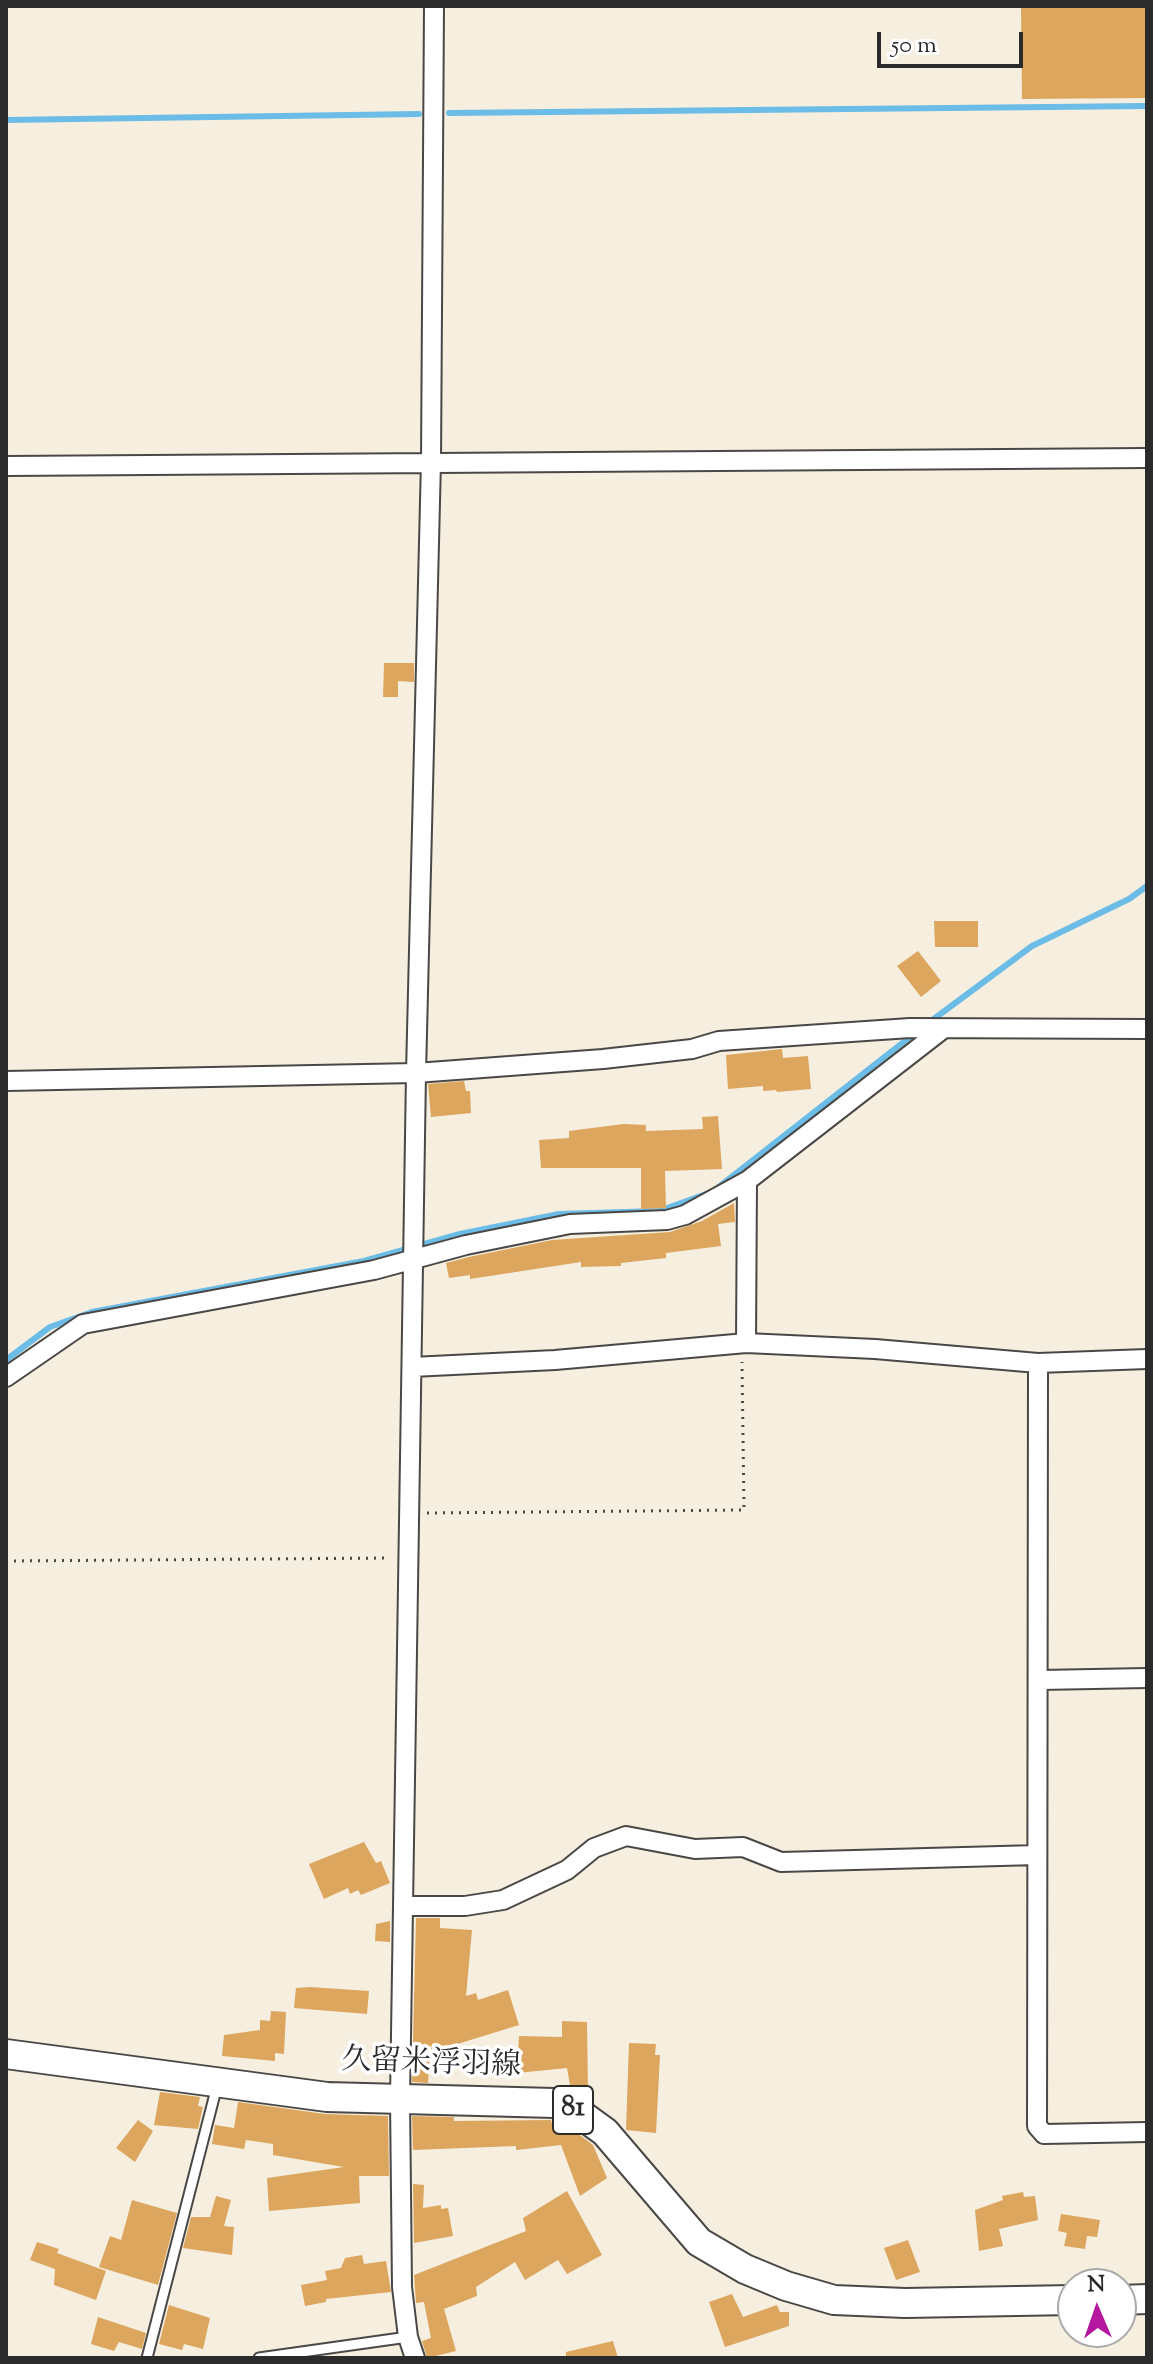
<!DOCTYPE html>
<html>
<head>
<meta charset="utf-8">
<style>
	body { margin:0 }
	#map { position:relative; width:1153px; height:2364px; overflow:hidden; background:#f6eede; font-family:"Sorts Mill Goudy",serif }
	canvas { display:block }
	.frame { position:absolute; inset:0; border:8px solid #2b2b2b; pointer-events:none }
	.north { position:absolute; left:1057px; top:2268px; width:80px; height:80px; box-sizing:border-box; background:#fff; border:2px solid #aaa; border-radius:50%; rotate:358deg; font-size:22px; font-weight:700; line-height:32px; text-align:center; color:#2b2b2b }
	.north::after { content:''; display:block; margin:auto; width:28px; height:36px; background:#b5179e; clip-path:polygon(50% 0,100% 100%,50% 72%,0 100%) }
	.scale { position:absolute; left:877px; top:32px; width:146px; height:36px; box-sizing:border-box; border:4px solid #2b2b2b; border-top:0; padding-left:10px; font-size:24px; line-height:28px; white-space:nowrap; color:#2b2b2b; -webkit-text-stroke:6px #fff; paint-order:stroke }
</style>
</head>
<body>
<div id="map">
<canvas width="1153" height="2364"></canvas>
<div class="frame"></div>
<div class="north">N</div>
<div class="scale">50 m</div>
</div>
<script>
const ctx = document.querySelector('canvas').getContext('2d');
ctx.lineJoin = 'round';
const toPath = rows => new Path2D(rows.map(r => 'M' + r).join(''));
function stroke(path, color, width, dash) { ctx.strokeStyle = color; ctx.lineWidth = width; ctx.lineCap = dash ? 'butt' : 'round'; ctx.setLineDash(dash || []); ctx.stroke(path); }
function fillPath(path, color) { ctx.fillStyle = color; ctx.fill(path, 'evenodd'); }
function write(font, color, halo, rows, align = 'center') {
  ctx.font = font + ' "Sorts Mill Goudy","Noto Serif JP",serif'; ctx.lineWidth = 7; ctx.setLineDash([]); ctx.textBaseline = 'middle'; ctx.strokeStyle = halo; ctx.fillStyle = color; for (const [text, x, y, turn = 0] of rows) {
    ctx.save(); ctx.translate(x, y); ctx.rotate((+turn || 0) * Math.PI / 180); ctx.textAlign = isNaN(turn) ? turn : align; if (halo) ctx.strokeText(text, 0, 0); ctx.fillText(text, 0, 0); ctx.restore();
  }
}
stroke(toPath([
	[449,113,1147,106],
	[6,120,419,114],
	[927,1024,1032,946,1129,899,1147,886],
	[716,1189,915,1033],
	[6,1360,50,1327,92,1312,364,1261,460,1234,559,1214,659,1211,706,1194]
]), '#6bbce6', 6);
fillPath(toPath([
	[1021,6,1147,6,1147,98,1022,99],
	[384,663,414,663,414,682,398,681,398,697,383,697],
	[934,921,978,921,978,947,935,947],
	[918,951,941,981,921,997,897,966],
	[782,1049,783,1058,808,1056,811,1089,777,1092,776,1090,763,1091,763,1086,728,1089,726,1055],
	[464,1081,466,1091,470,1091,471,1113,431,1117,428,1084],
	[718,1116,722,1169,665,1171,666,1208,641,1209,641,1168,541,1168,539,1140,569,1138,569,1131,623,1124,646,1125,646,1131,703,1129,702,1117],
	[734,1203,735,1222,718,1224,721,1246,666,1253,666,1258,621,1263,621,1266,581,1267,581,1262,470,1279,470,1275,449,1278,446,1263,469,1257,552,1240,670,1232,702,1221],
	[364,1842,376,1863,381,1861,390,1883,361,1895,358,1890,350,1894,348,1888,324,1899,309,1864],
	[416,1918,440,1918,440,1928,472,1930,466,1996,476,1993,478,2000,508,1990,519,2025,425,2054,430,2054,428,2083,412,2082],
	[390,1921,390,1942,375,1941,376,1924],
	[310,1987,369,1991,367,2014,294,2008,296,1988],
	[271,2011,286,2012,284,2054,275,2053,275,2061,222,2056,224,2035,260,2030,260,2020,270,2021],
	[562,2021,587,2022,588,2093,571,2091,567,2068,517,2073,519,2036,562,2037],
	[629,2043,656,2044,655,2055,660,2055,656,2133,626,2130],
	[160,2092,200,2097,198,2106,203,2107,198,2129,154,2125],
	[238,2102,325,2114,388,2116,389,2176,359,2176,360,2203,269,2211,267,2178,344,2167,273,2155,273,2144,246,2140,244,2149,212,2144,215,2125,234,2128],
	[412,2116,454,2117,454,2121,551,2120,553,2127,565,2125,566,2132,573,2130,593,2145,607,2178,580,2196,561,2145,516,2150,516,2146,413,2150],
	[138,2120,153,2131,135,2162,116,2148],
	[413,2184,424,2185,423,2208,441,2205,441,2209,448,2208,453,2236,414,2243],
	[567,2191,602,2255,567,2274,558,2260,525,2280,515,2262,476,2287,477,2296,444,2309,456,2351,427,2358,422,2341,431,2338,424,2302,416,2303,414,2275,526,2231,523,2218],
	[1023,2192,1024,2197,1035,2196,1038,2220,999,2229,1003,2246,979,2251,975,2210,1003,2200,1002,2196],
	[216,2196,231,2200,224,2226,234,2227,232,2255,183,2248,191,2217,210,2217],
	[132,2200,177,2213,158,2285,99,2267,110,2236,121,2240],
	[1061,2214,1100,2220,1097,2237,1087,2236,1085,2249,1064,2246,1067,2233,1058,2231],
	[908,2240,920,2272,896,2280,884,2248],
	[37,2242,59,2249,57,2253,106,2271,96,2300,54,2285,55,2269,30,2260],
	[362,2255,364,2264,386,2261,391,2292,326,2299,326,2302,305,2306,301,2285,327,2280,325,2271,341,2268,345,2258],
	[732,2294,743,2317,777,2305,780,2312,789,2312,789,2326,725,2347,709,2302],
	[169,2305,210,2318,203,2349,184,2344,182,2350,159,2344],
	[98,2317,146,2333,142,2349,119,2342,114,2351,91,2344],
	[613,2341,618,2358,566,2358,566,2352]
]), '#dca65f');
const service = toPath([
	[147,2358,217,2086],
	[259,2358,408,2337]
]);
const minor = toPath([
	[6,466,1147,458],
	[6,1081,416,1073,603,1059,692,1049,719,1041,910,1028,1147,1029],
	[746,1343,747,1181,943,1029],
	[1038,1363,1037,2126,1044,2134,1147,2132],
	[412,1367,555,1360,746,1343,875,1349,1038,1363,1147,1359],
	[6,1377,83,1324,374,1270,466,1245,570,1224,667,1220,685,1215,747,1181],
	[1040,1680,1147,1678],
	[405,1906,465,1906,503,1900,567,1870,594,1848,626,1836,695,1849,743,1847,781,1862,1037,1855],
	[415,2358,408,2337,402,2287,400,2099,416,1073,431,461,434,6]
]);
const primary = toPath([
	[6,2054,327,2097,554,2103,576,2111,605,2132,699,2242,745,2269,786,2286,834,2300,905,2303,1073,2300],
	[1121,2300,1147,2299]
]);
stroke(service, '#494846', 13);
stroke(minor, '#494846', 22);
stroke(primary, '#494846', 32);
stroke(toPath([
	[427,1513,744,1510,742,1362],
	[6,1561,390,1558]
]), '#494846', 3, [2, 6]);
stroke(service, '#fff', 9);
stroke(minor, '#fff', 18);
stroke(primary, '#fff', 28);
for (const [x, y, w] of [
	[573,2110,40]
]) { const box = new Path2D(); box.roundRect(x - w / 2, y - 24, w, 48, 6); ctx.fillStyle = '#fff'; ctx.fill(box); stroke(box, '#2b2b2b', 2); }
write('bold 28px', '#2b2b2b', null, [
	["81",573,2110]
]);
write('30px', '#2b2b2b', '#fff', [
	["久留米浮羽線",431,2066,2]
]);
</script>
</body>
</html>
